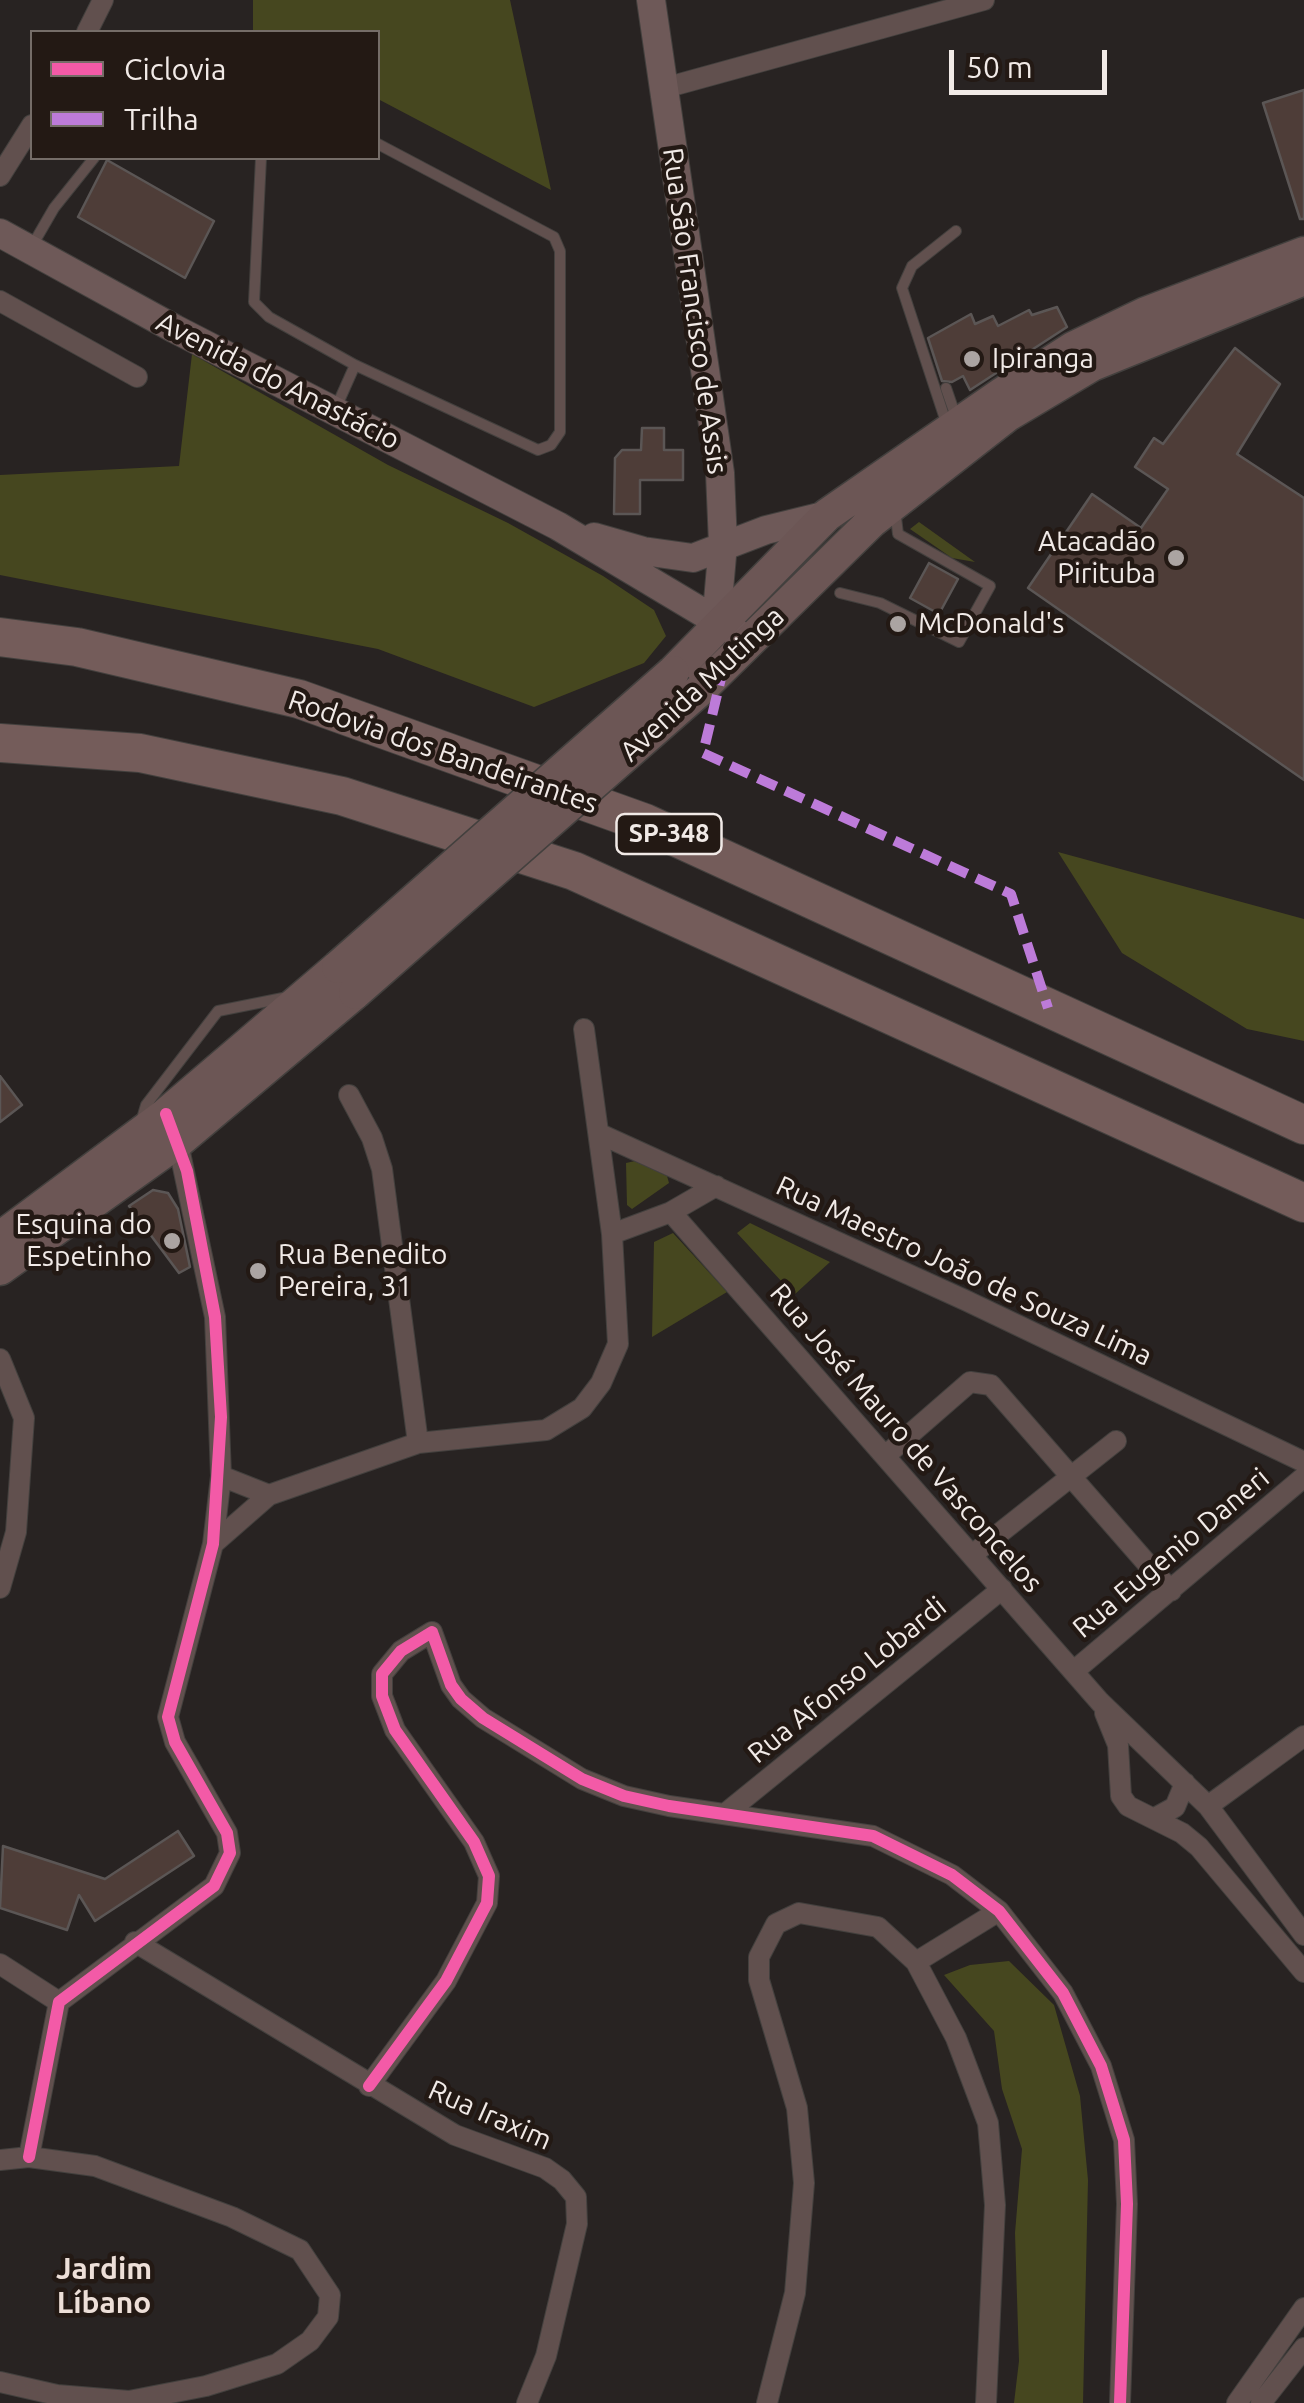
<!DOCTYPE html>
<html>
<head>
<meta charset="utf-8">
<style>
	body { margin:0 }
	#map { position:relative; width:1304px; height:2403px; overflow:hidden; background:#282322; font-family:Ubuntu,sans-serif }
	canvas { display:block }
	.legend { position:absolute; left:30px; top:30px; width:350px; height:130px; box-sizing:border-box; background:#231914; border:2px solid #756d68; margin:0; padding:12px 18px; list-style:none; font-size:30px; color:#f1eae7 }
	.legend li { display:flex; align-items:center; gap:20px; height:50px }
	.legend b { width:50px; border:2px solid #756d68 }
	.scale { position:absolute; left:949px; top:50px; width:158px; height:45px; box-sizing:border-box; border:5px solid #f1eae7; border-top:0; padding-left:12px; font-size:30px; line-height:35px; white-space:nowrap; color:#f1eae7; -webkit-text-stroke:8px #231914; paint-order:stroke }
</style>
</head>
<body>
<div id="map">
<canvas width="1304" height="2403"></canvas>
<ul class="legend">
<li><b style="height:12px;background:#f35aa7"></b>Ciclovia</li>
<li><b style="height:12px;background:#bd7bd9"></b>Trilha</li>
</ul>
<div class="scale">50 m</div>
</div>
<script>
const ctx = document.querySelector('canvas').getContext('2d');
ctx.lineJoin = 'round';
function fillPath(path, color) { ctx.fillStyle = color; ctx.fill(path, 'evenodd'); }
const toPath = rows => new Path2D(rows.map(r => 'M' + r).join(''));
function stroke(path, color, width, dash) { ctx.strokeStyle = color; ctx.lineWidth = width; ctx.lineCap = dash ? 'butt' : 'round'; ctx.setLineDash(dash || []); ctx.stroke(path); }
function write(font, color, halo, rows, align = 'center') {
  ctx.font = font + ' Ubuntu,sans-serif'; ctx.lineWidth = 9; ctx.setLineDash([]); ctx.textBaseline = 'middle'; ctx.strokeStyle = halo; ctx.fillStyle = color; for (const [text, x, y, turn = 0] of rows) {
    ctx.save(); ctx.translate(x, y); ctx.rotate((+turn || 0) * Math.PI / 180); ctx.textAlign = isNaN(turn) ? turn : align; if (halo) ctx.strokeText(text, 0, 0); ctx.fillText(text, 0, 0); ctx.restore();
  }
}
fillPath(toPath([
	[253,0,510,0,551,190,378,99,378,32,253,32],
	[192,354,388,465,508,523,603,576,654,610,666,636,644,663,534,707,378,649,0,575,0,475,179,466],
	[919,522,975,562,952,558,910,529],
	[1058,852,1304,919,1304,1041,1247,1029,1122,953],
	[635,1161,667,1176,669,1183,632,1209,627,1205,626,1163],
	[750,1223,830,1262,794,1295,737,1233],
	[673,1233,727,1292,652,1337,654,1242],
	[1009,1961,1054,2005,1080,2096,1088,2180,1083,2403,1014,2403,1019,2361,1015,2233,1022,2149,1002,2089,994,2031,944,1975,970,1965]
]), '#46471f');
const building = toPath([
	[1304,90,1304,219,1300,219,1263,103,1304,90],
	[107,160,214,221,185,278,78,217,107,160],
	[1057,307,1067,327,970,390,963,376,952,382,942,381,928,338,971,314,975,324,993,316,998,326,1029,310,1032,315,1057,307],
	[1235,348,1280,384,1237,454,1304,498,1304,780,1028,588,1092,494,1141,528,1168,489,1135,467,1154,438,1163,444,1235,348],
	[642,428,664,428,664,450,683,450,683,480,640,480,640,514,614,514,615,458,622,450,641,450,642,428],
	[929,563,958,579,939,614,910,598,929,563],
	[0,1076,22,1105,0,1122,0,1076],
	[153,1190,168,1193,178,1209,190,1267,179,1273,129,1206,153,1190],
	[178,1831,194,1856,95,1921,79,1895,67,1930,0,1908,3,1846,105,1879,178,1831]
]);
fillPath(building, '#4e3d38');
stroke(building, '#5b5655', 2.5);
const lane = toPath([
	[261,158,254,302,269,317,355,365,538,450,551,445,560,432,560,251,554,237,378,144],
	[32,246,54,208,94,158],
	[946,388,957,420],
	[335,410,355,365],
	[947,425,902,288,912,266,956,231],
	[840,593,880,603,959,642,990,586,898,534,895,509],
	[141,1122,146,1105,218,1011,288,997]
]);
const street = toPath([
	[87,32,103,0],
	[661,89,984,0],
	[0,176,32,125],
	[0,301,137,377],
	[349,1095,372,1138,382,1169,418,1443],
	[600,1134,967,1301,1304,1462],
	[671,1212,1100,1702,1208,1806,1304,1935],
	[612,1234,671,1212,716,1186],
	[0,1359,24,1418,16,1532,0,1588],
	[885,1456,970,1382,991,1385,1171,1591],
	[221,1476,269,1495],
	[213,1544,269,1495,418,1443,546,1430,582,1408,601,1383,618,1344,612,1234,584,1029],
	[972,1555,1116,1441],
	[1074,1671,1304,1477],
	[1105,1713,1118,1745,1121,1796,1128,1806,1182,1833,1199,1847,1304,1972],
	[1208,1806,1304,1736],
	[726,1813,1002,1589],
	[1155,1818,1175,1807,1185,1783],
	[135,1942,455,2135,545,2168,562,2180,576,2197,577,2224,546,2356,527,2403],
	[916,1962,999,1911],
	[0,1964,59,2002],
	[369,2086,446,1981,487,1903,489,1876,474,1842,395,1730,382,1696,382,1674,401,1651,432,1632,451,1685,461,1699,483,1718,582,1779,624,1796,669,1806,873,1836,952,1875,999,1911,1063,1993,1101,2066,1124,2140,1127,2204,1120,2403],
	[29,2157,59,2002,214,1886,230,1853,227,1833,175,1742,168,1717,213,1544,221,1476,215,1317,176,1134],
	[0,2160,29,2157,95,2166,232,2217,300,2250,330,2295,328,2317,310,2341,277,2364,206,2386,129,2401,57,2395,0,2382],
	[767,2403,795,2293,804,2183,797,2108,759,1980,759,1957,776,1924,799,1913,878,1927,916,1962,956,2038,988,2123,995,2205,986,2403],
	[1237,2403,1304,2308],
	[1261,2403,1304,2348]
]);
const secondary = toPath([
	[651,0,720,473,723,544,716,624],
	[0,233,175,329,558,526,737,633],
	[594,537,643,551,693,558,766,530,827,515]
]);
const primary = toPath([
	[673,672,827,515,1003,393,1073,348,1146,313,1304,253],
	[700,690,871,522,1008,415,1092,365,1304,279],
	[0,1238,166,1114,338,967],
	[0,1269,179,1141,355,993]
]);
const highway = toPath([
	[0,637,77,647,299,699,645,823,1304,1125],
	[0,743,140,753,342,796,574,871,1304,1203]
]);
stroke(lane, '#43403e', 12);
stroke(street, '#43403e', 22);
stroke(secondary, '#43403e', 30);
stroke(primary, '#43403e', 35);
stroke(highway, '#43403e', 40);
stroke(lane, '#61504e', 10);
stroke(street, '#61504e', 20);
stroke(secondary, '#6e5958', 28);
stroke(primary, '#6c5655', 32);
stroke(highway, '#745c5a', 38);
const primaryBridge = toPath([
	[338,967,673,672],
	[355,993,700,690]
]);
stroke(primaryBridge, '#43403e', 35, []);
stroke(primaryBridge, '#6c5655', 32);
stroke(toPath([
	[724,666,703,753,1011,894,1048,1008]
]), '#bd7bd9', 10, [20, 10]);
stroke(toPath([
	[369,2086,446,1981,487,1903,489,1876,474,1842,395,1730,382,1696,382,1674,401,1651,432,1632,451,1685,461,1699,483,1718,582,1779,624,1796,669,1806,873,1836,952,1875,999,1911,1063,1993,1101,2066,1124,2140,1127,2204,1120,2403],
	[29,2157,59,2002,214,1886,230,1853,227,1833,175,1742,168,1717,213,1544,221,1417,215,1317,187,1171,166,1114]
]), '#f35aa7', 12);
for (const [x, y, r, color] of [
	[972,359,10,"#aba4a2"],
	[1176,558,10,"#aba4a2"],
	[898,624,10,"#aba4a2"],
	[172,1241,10,"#aba4a2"],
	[258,1271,10,"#aba4a2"]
]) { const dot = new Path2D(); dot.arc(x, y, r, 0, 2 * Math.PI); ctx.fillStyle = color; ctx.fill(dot); stroke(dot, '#231914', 4); }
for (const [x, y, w] of [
	[669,834,105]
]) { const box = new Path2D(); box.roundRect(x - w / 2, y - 20, w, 40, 8); ctx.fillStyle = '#231914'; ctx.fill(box); stroke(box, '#f1eae7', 2.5); }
write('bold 25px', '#f1eae7', null, [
	["SP-348",669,834]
]);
write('28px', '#f1eae7', '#231914', [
	["Rua São Francisco de Assis",695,311,82],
	["Avenida do Anastácio",278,381,27],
	["Avenida Mutinga",702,684,-43],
	["Rodovia dos Bandeirantes",443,752,19],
	["Rua Maestro João de Souza Lima",964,1271,25],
	["Rua José Mauro de Vasconcelos",906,1438,49],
	["Rua Eugenio Daneri",1171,1553,-40],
	["Rua Afonso Lobardi",847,1680,-39],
	["Rua Iraxim",490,2115,24]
]);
write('28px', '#f1eae7', '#231914', [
	["Ipiranga",992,359],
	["Atacadão",1156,542,"right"],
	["Pirituba",1156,574,"right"],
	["McDonald's",918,624],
	["Esquina do",152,1225,"right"],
	["Espetinho",152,1257,"right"],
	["Rua Benedito",278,1255],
	["Pereira, 31",278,1287]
], 'left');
write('bold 30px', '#eddfd8', '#231914', [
	["Jardim",104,2269],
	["Líbano",104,2303]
]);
</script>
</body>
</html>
